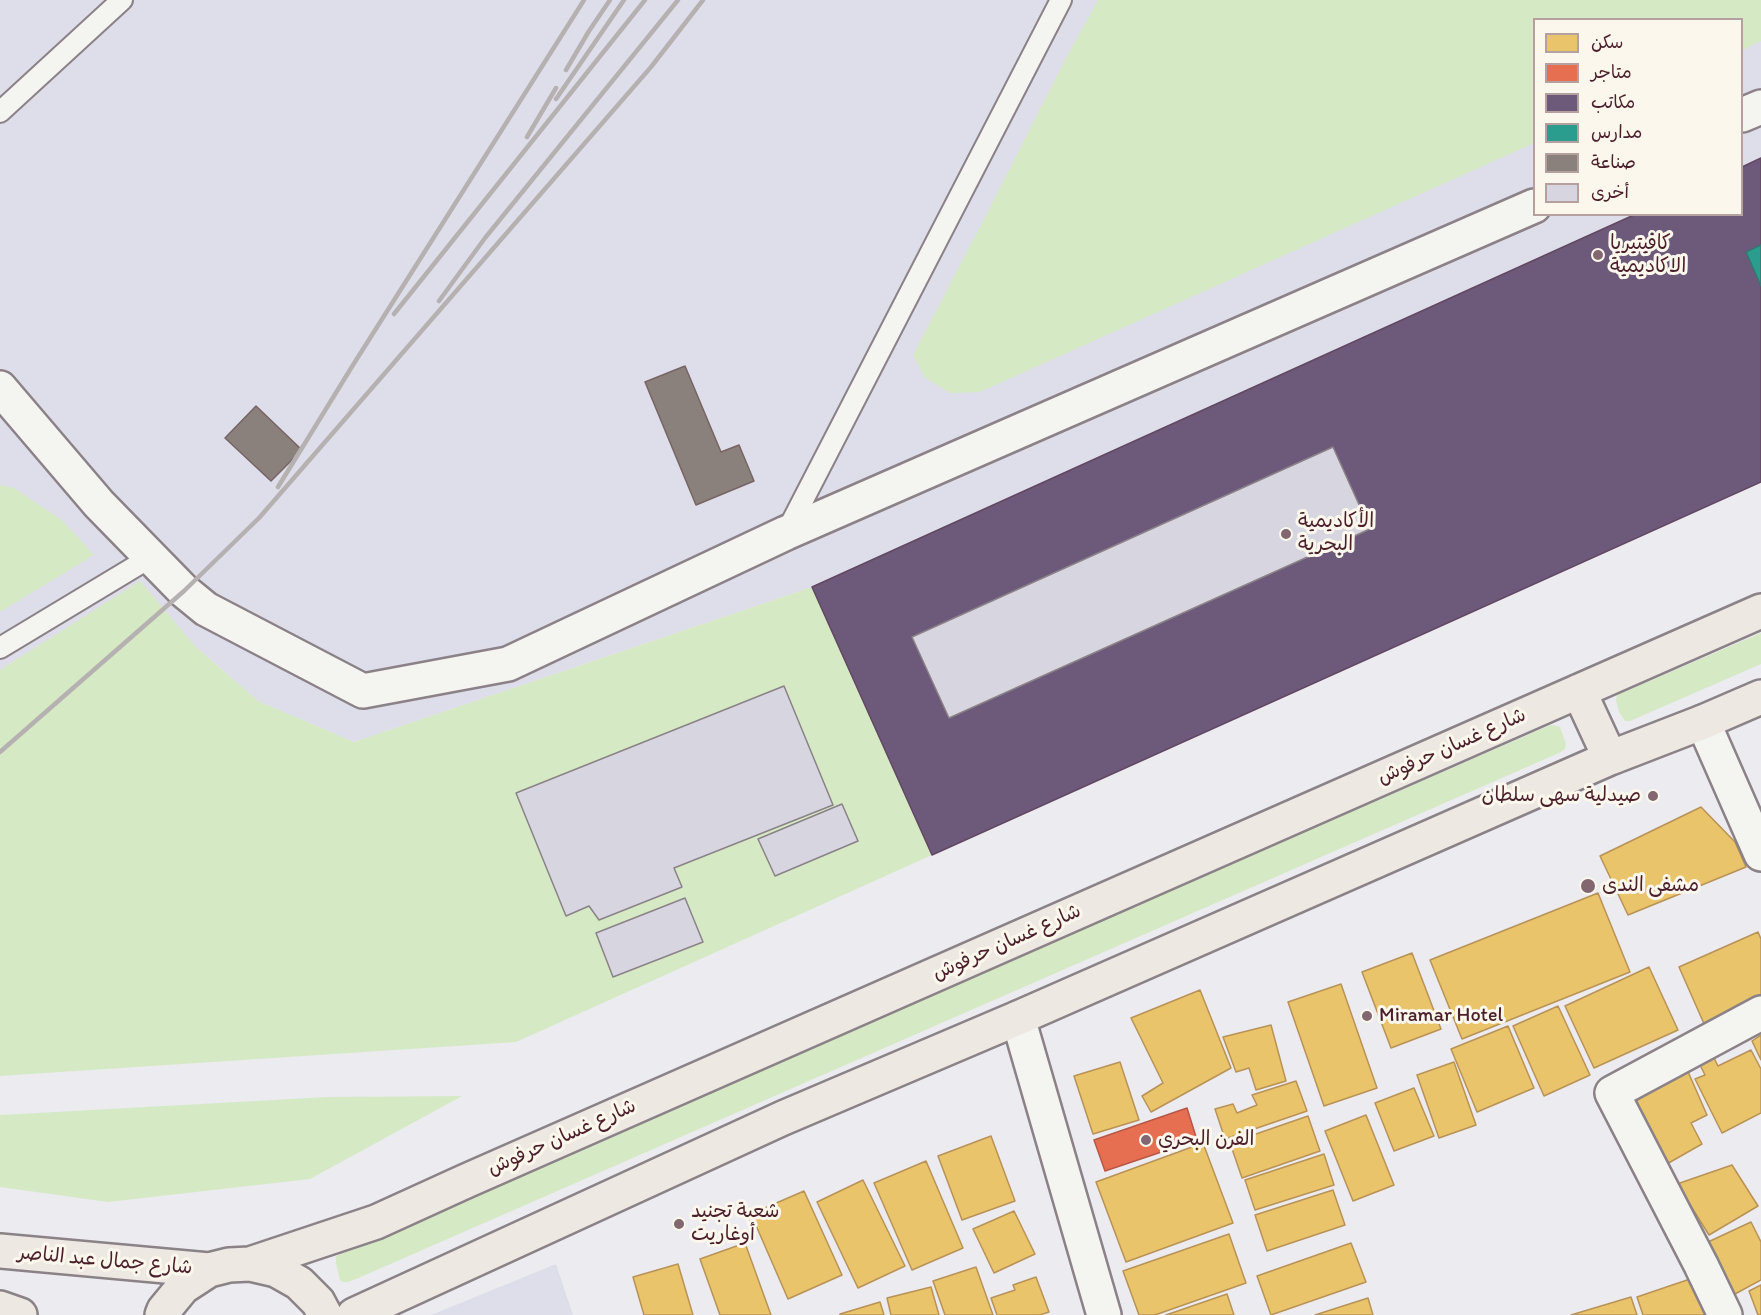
<!DOCTYPE html>
<html>
<head>
<meta charset="utf-8">
<style>
	body { margin:0 }
	#map { position:relative; width:1761px; height:1315px; overflow:hidden; background:#ebebf0; font-family:Itim,"Playpen Sans Arabic",sans-serif }
	canvas { display:block }
	.legend { position:absolute; left:1533px; top:18px; width:210px; height:198px; box-sizing:border-box; background:#fbf7ec; border:2px solid #b4a19f; margin:0; padding:8px 10px; list-style:none; font-size:18px; color:#4a1f2b }
	.legend li { display:flex; align-items:center; gap:12px; height:30px }
	.legend b { width:30px; border:2px solid #b4a19f }
</style>
</head>
<body>
<div id="map">
<canvas width="1761" height="1315"></canvas>
<ul class="legend">
<li><b style="height:16px;background:#e9c46a"></b>سكن</li>
<li><b style="height:16px;background:#e76f51"></b>متاجر</li>
<li><b style="height:16px;background:#6d597a"></b>مكاتب</li>
<li><b style="height:16px;background:#2a9d8f"></b>مدارس</li>
<li><b style="height:16px;background:#8a817c"></b>صناعة</li>
<li><b style="height:16px;background:#d6d5e0"></b>أخرى</li>
</ul>
</div>
<script>
const ctx = document.querySelector('canvas').getContext('2d');
ctx.lineJoin = 'round';
function fillPath(path, color) { ctx.fillStyle = color; ctx.fill(path, 'evenodd'); }
const toPath = rows => new Path2D(rows.map(r => 'M' + r).join(''));
function stroke(path, color, width, dash) { ctx.strokeStyle = color; ctx.lineWidth = width; ctx.lineCap = dash ? 'butt' : 'round'; ctx.setLineDash(dash || []); ctx.stroke(path); }
function write(font, color, halo, rows, align = 'center') {
  ctx.font = font + ' Itim,"Playpen Sans Arabic",sans-serif'; ctx.lineWidth = 6; ctx.setLineDash([]); ctx.textBaseline = 'middle'; ctx.strokeStyle = halo; ctx.fillStyle = color; for (const [text, x, y, turn = 0] of rows) {
    ctx.save(); ctx.translate(x, y); ctx.rotate((+turn || 0) * Math.PI / 180); ctx.textAlign = isNaN(turn) ? turn : align; if (halo) ctx.strokeText(text, 0, 0); ctx.fillText(text, 0, 0); ctx.restore();
  }
}
fillPath(toPath([
	[0,0,1761,0,1761,158,1742,167,1742,20,1534,20,1534,214,1636,215,812,587,354,742,258,701,195,646,140,582,0,670],
	[556,1264,573,1315,431,1315]
]), '#dedeea');
fillPath(toPath([
	[1098,0,1761,0,1761,41,1742,50,1742,20,1534,20,1534,143,980,392,950,393,925,378,913,355,985,217,1066,58],
	[0,485,14,488,63,521,94,555,0,612],
	[140,581,195,646,258,701,354,742,812,587,932,855,516,1042,0,1076,0,670],
	[1761,633,1761,664,1630,721,1625,721,1619,712,1616,700,1617,695],
	[1553,725,1560,727,1566,744,1565,749,1559,753,356,1279,348,1282,343,1282,340,1280,336,1263,336,1257,339,1254,1548,726],
	[462,1096,310,1179,108,1202,0,1187,0,1115,328,1097]
]), '#d6e9c5');
const homes = toPath([
	[1701,807,1735,842,1746,867,1628,915,1600,856,1701,807],
	[1598,893,1630,972,1462,1039,1430,960,1598,893],
	[1758,932,1761,939,1761,1002,1705,1026,1679,967,1758,932],
	[1412,953,1441,1029,1391,1048,1362,972,1412,953],
	[1649,967,1678,1030,1594,1068,1565,1006,1649,967],
	[1341,984,1377,1088,1324,1106,1288,1002,1341,984],
	[1200,990,1231,1068,1151,1112,1142,1096,1163,1083,1131,1018,1200,990],
	[1558,1006,1590,1075,1544,1096,1513,1026,1558,1006],
	[1271,1025,1286,1081,1256,1090,1249,1068,1236,1072,1223,1037,1271,1025],
	[1508,1026,1534,1088,1477,1112,1451,1049,1508,1026],
	[1761,1035,1761,1060,1752,1041,1761,1035],
	[1751,1050,1761,1069,1761,1113,1722,1133,1695,1079,1705,1075,1700,1065,1714,1058,1718,1066,1751,1050],
	[1120,1062,1139,1120,1093,1134,1074,1076,1120,1062],
	[1454,1062,1476,1125,1439,1138,1417,1075,1454,1062],
	[1686,1067,1707,1115,1691,1123,1702,1144,1665,1165,1637,1107,1637,1099,1645,1094,1642,1087,1686,1067],
	[1296,1081,1307,1111,1225,1139,1215,1109,1233,1104,1237,1113,1257,1105,1252,1095,1296,1081],
	[1414,1088,1434,1136,1394,1151,1375,1103,1414,1088],
	[1366,1115,1394,1185,1353,1201,1325,1131,1366,1115],
	[1308,1116,1320,1151,1242,1178,1230,1143,1308,1116],
	[991,1136,1015,1201,962,1220,938,1156,991,1136],
	[1203,1143,1233,1223,1126,1262,1096,1182,1203,1143],
	[1324,1154,1334,1185,1255,1210,1245,1180,1324,1154],
	[926,1161,963,1248,912,1270,874,1183,926,1161],
	[1732,1165,1758,1206,1709,1235,1677,1184,1732,1165],
	[863,1180,905,1266,858,1288,817,1202,863,1180],
	[1333,1190,1345,1225,1267,1251,1255,1215,1333,1190],
	[804,1191,842,1275,788,1299,751,1214,804,1191],
	[1014,1211,1035,1254,994,1273,973,1229,1014,1211],
	[1751,1222,1761,1242,1761,1280,1735,1294,1708,1242,1751,1222],
	[1229,1234,1246,1283,1155,1315,1139,1315,1123,1271,1229,1234],
	[745,1243,771,1315,720,1315,700,1259,745,1243],
	[1351,1243,1366,1282,1271,1315,1257,1276,1351,1243],
	[678,1264,693,1315,644,1315,633,1277,678,1264],
	[976,1267,993,1315,945,1315,933,1281,976,1267],
	[1036,1277,1049,1312,1040,1315,997,1315,991,1298,1015,1290,1013,1285,1036,1277],
	[1693,1278,1710,1315,1643,1315,1637,1297,1693,1278],
	[1761,1285,1761,1315,1758,1315,1749,1291,1761,1285],
	[931,1287,939,1315,891,1315,887,1298,931,1287],
	[1227,1294,1234,1315,1166,1315,1227,1294],
	[1631,1297,1637,1315,1571,1315,1631,1297],
	[1368,1298,1373,1315,1315,1315,1368,1298],
	[880,1302,884,1315,840,1315,840,1314,880,1302]
]);
fillPath(homes, '#e9c46a');
stroke(homes, '#b99257', 1.5);
const shops = toPath([
	[1187,1108,1197,1140,1105,1171,1094,1140,1187,1108]
]);
fillPath(shops, '#e76f51');
stroke(shops, '#b85746', 1.5);
const offices = toPath([
	[1761,158,1761,482,932,855,812,587,1636,214,1742,214,1742,167,1761,158]
]);
fillPath(offices, '#6d597a');
stroke(offices, '#624862', 1.5);
const schools = toPath([
	[1761,245,1761,286,1746,252,1761,245]
]);
fillPath(schools, '#2a9d8f');
stroke(schools, '#347771', 1.5);
const industry = toPath([
	[685,366,721,452,739,445,754,481,696,505,645,382,685,366],
	[256,406,302,450,271,481,225,438,256,406]
]);
fillPath(industry, '#8a817c');
stroke(industry, '#776464', 1.5);
const building = toPath([
	[1333,447,1370,529,949,718,912,637,1333,447],
	[784,686,833,805,674,868,682,887,599,920,589,906,566,916,516,793,784,686],
	[842,804,858,841,775,876,758,839,842,804],
	[685,898,703,942,613,977,596,933,685,898]
]);
fillPath(building, '#d6d5e0');
stroke(building, '#8b8287', 1.5);
const service = toPath([
	[0,112,122,0],
	[786,533,1061,0],
	[0,648,151,557]
]);
const minor = toPath([
	[1742,115,1761,107],
	[0,388,99,504,184,591,206,609,363,691,508,664,786,533,1534,206],
	[1703,722,1761,854],
	[1018,1018,1104,1315],
	[1725,1315,1701,1265,1612,1093,1761,1013]
]);
const primary = toPath([
	[1579,691,1610,758],
	[0,1251,209,1270],
	[250,1264,376,1222,466,1181,1761,611],
	[0,1308,20,1315],
	[162,1315,164,1310,183,1287,209,1270,229,1265,250,1264,276,1270,299,1283,318,1302,325,1315],
	[354,1315,783,1118,1018,1018,1610,758,1703,722,1761,697]
]);
stroke(service, '#8b8287', 24);
stroke(minor, '#8b8287', 38);
stroke(primary, '#8b8287', 38);
stroke(service, '#f4f4f1', 20);
stroke(minor, '#f4f4f1', 33);
stroke(primary, '#ede8e2', 33);
stroke(toPath([
	[566,70,589,31,610,0],
	[556,99,624,0],
	[527,137,556,88],
	[439,301,485,238,678,0],
	[394,314,645,0],
	[278,487,353,365,584,0],
	[0,752,184,591,259,518,651,67,703,0]
]), '#b6b1b1', 4.5);
for (const [x, y, r, color] of [
	[1598,255,6,"#826670"],
	[1286,534,6,"#826670"],
	[1653,796,6,"#826670"],
	[1588,886,8,"#826670"],
	[1367,1016,6,"#826670"],
	[1146,1140,6,"#826670"],
	[679,1224,6,"#826670"]
]) { const dot = new Path2D(); dot.arc(x, y, r, 0, 2 * Math.PI); ctx.fillStyle = color; ctx.fill(dot); stroke(dot, '#fbf7ec', 2); }
write('20px', '#4a1f2b', '#fbf7ec', [
	["كافيتيريا",1610,244],
	["الاكاديمية",1610,267],
	["الأكاديمية",1298,522],
	["البحرية",1298,545],
	["صيدلية سهى سلطان",1641,796,"right"],
	["مشفى الندى",1602,886],
	["Miramar Hotel",1379,1016],
	["الفرن البحري",1158,1140],
	["شعبة تجنيد",691,1212],
	["أوغاريت",691,1235]
], 'left');
write('20px', '#4a1f2b', '#fbf7ec', [
	["شارع غسان حرفوش",1452,747,-24],
	["شارع غسان حرفوش",1007,943,-24],
	["شارع غسان حرفوش",562,1138,-24],
	["شارع جمال عبد الناصر",105,1261,5]
]);
</script>
</body>
</html>
